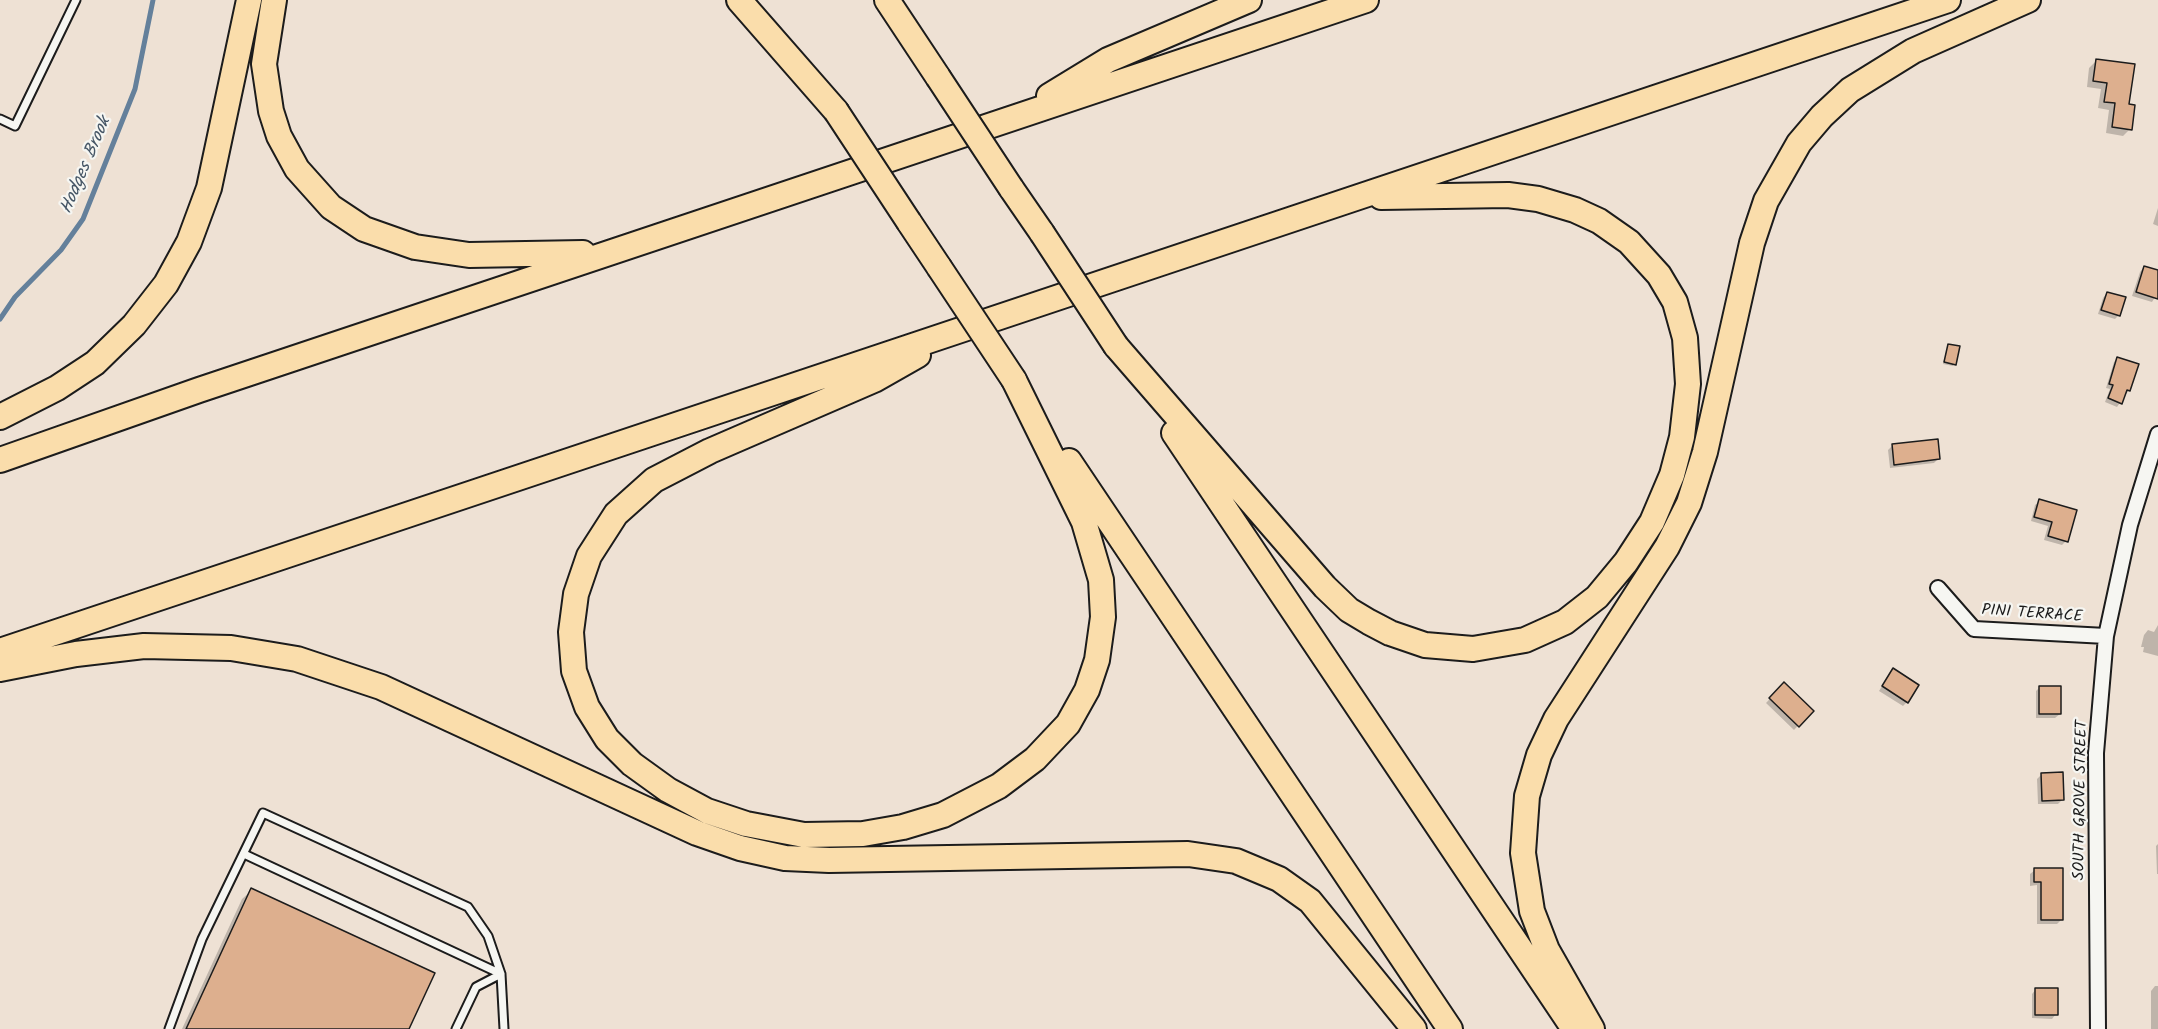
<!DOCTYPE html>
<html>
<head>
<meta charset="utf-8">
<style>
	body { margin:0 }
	canvas { display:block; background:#eee1d4 }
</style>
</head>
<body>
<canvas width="2158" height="1029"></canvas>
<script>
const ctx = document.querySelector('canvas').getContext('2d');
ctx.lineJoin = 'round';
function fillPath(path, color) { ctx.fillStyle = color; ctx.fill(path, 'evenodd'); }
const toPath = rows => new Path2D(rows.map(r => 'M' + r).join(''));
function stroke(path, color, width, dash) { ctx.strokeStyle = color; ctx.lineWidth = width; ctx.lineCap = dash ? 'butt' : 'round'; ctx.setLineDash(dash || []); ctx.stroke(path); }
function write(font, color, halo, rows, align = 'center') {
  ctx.font = font + ' Kalam,sans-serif'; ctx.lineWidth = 4.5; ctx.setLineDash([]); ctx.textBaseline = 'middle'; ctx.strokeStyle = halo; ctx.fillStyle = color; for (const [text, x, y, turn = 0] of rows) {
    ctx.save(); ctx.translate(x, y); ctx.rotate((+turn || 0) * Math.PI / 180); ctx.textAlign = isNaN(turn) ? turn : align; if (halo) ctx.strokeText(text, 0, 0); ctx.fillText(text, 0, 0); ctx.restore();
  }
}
fillPath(toPath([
	[2096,61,2128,105,2130,129,2123,136,2106,133,2109,110,2098,108,2101,89,2087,87,2089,68],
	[2158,208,2158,226,2153,224],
	[2144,267,2158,272,2158,292,2152,302,2132,296,2140,272],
	[2107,293,2119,315,2115,319,2098,314,2103,298],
	[1948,345,1954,364,1953,366,1943,364],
	[2118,358,2129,390,2117,407,2105,402,2110,389,2106,388,2114,362],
	[1893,445,1938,459,1934,463,1890,468,1888,450],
	[2040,501,2066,541,2062,545,2044,540,2048,526,2031,521,2035,505],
	[2158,625,2158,656,2143,652,2144,647,2141,647,2144,635,2148,630,2154,632],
	[1889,675,1907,702,1903,706,1879,691],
	[1784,684,1812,711,1794,730,1766,703],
	[2040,687,2060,714,2055,718,2036,718,2036,691],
	[2042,774,2062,800,2058,804,2038,804,2037,779],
	[2158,844,2158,874,2157,874,2156,846],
	[2035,870,2062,919,2057,924,2037,924,2037,885,2030,886,2030,874],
	[252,890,408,1029,182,1029,242,899],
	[2155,986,2158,986,2158,1029,2151,1029,2151,991],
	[2036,989,2056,1014,2052,1019,2032,1018,2032,994]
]), '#0003');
stroke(toPath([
	[0,319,15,297,61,250,83,219,135,89,153,0]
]), '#64809b', 5);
const building = toPath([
	[2096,59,2135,64,2129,104,2135,105,2132,130,2112,127,2115,103,2104,102,2107,83,2093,81,2096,59],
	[2144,266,2158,270,2158,299,2136,292,2144,266],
	[2107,292,2126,297,2120,316,2101,310,2107,292],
	[1948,344,1960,346,1956,365,1944,362,1948,344],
	[2117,357,2139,364,2130,391,2127,390,2122,404,2108,398,2113,385,2109,384,2117,357],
	[1938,439,1940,459,1894,465,1892,444,1938,439],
	[2039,499,2077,510,2068,542,2048,536,2052,522,2034,517,2039,499],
	[1893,668,1919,685,1908,703,1882,686,1893,668],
	[1784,682,1814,711,1799,727,1769,698,1784,682],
	[2039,686,2061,686,2061,714,2039,714,2039,686],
	[2063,772,2064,800,2042,801,2041,773,2063,772],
	[2034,868,2063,868,2063,920,2041,920,2041,882,2034,882,2034,868],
	[251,888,435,973,409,1029,186,1029,251,888],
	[2035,988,2058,988,2058,1015,2035,1015,2035,988]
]);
fillPath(building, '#ddaf8e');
stroke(building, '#1c1c1c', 1.5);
const lane = toPath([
	[0,119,15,126,76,0],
	[244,854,501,974],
	[169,1029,202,939,263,813,468,907,488,936,501,974,504,1029],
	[456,1029,476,987,501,974]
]);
const street = toPath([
	[1938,588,1974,629,2106,636],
	[2098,1029,2096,753,2106,636,2130,525,2158,434]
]);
const highway = toPath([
	[274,0,264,64,271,111,279,136,297,169,331,207,364,229,415,247,469,255,583,253],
	[739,0,836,111],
	[887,0,938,77],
	[1049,96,1108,60,1249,0],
	[1011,188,1042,233],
	[909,222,939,267],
	[1116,346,1325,587,1349,610,1369,622,1390,633,1425,645,1473,649,1525,640,1565,622,1597,597,1626,562,1652,522,1672,475,1682,437,1688,384,1685,338,1675,302,1659,275,1629,242,1599,221,1575,210,1538,199,1508,195,1381,197],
	[918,355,874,380,710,451,654,480,616,514,589,556,576,594,571,632,574,671,587,707,607,739,632,764,668,790,707,811,746,824,804,835,863,834,903,827,943,815,999,786,1035,759,1068,724,1087,690,1097,660,1103,617,1101,580,1084,522,1014,380],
	[0,417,57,388,95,363,134,325,166,284,189,242,209,188,249,0],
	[1174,433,1574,1029],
	[0,460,199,390,1366,0],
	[1069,461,1450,1029],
	[0,651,1948,0],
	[0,669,76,654,144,646,231,648,297,659,381,687,697,833,740,848,785,858,829,860,1188,854,1236,861,1279,879,1310,901,1414,1029],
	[1592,1029,1547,950,1532,911,1523,853,1527,796,1539,755,1556,719,1667,547,1689,503,1705,452,1752,243,1766,201,1799,143,1822,116,1850,90,1913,51,2028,0]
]);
stroke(lane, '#1c1c1c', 11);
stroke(street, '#1c1c1c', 18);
stroke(highway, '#1c1c1c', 28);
stroke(lane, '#f6f6f2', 7);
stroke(street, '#f6f6f2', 14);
stroke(highway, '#faddab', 24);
const highwayBridge = toPath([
	[938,77,1011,188],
	[836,111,909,222],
	[1042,233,1116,346],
	[939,267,1014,380]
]);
stroke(highwayBridge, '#1c1c1c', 28, []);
stroke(highwayBridge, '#faddab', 24);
write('16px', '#1c1c1c', '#f6f6f2', [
	["PINI TERRACE",2032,615,4],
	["SOUTH GROVE STREET",2082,800,-89]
]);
write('italic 18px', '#465666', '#f6f6f2', [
	["Hodges Brook",87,166,-67]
]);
</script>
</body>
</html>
